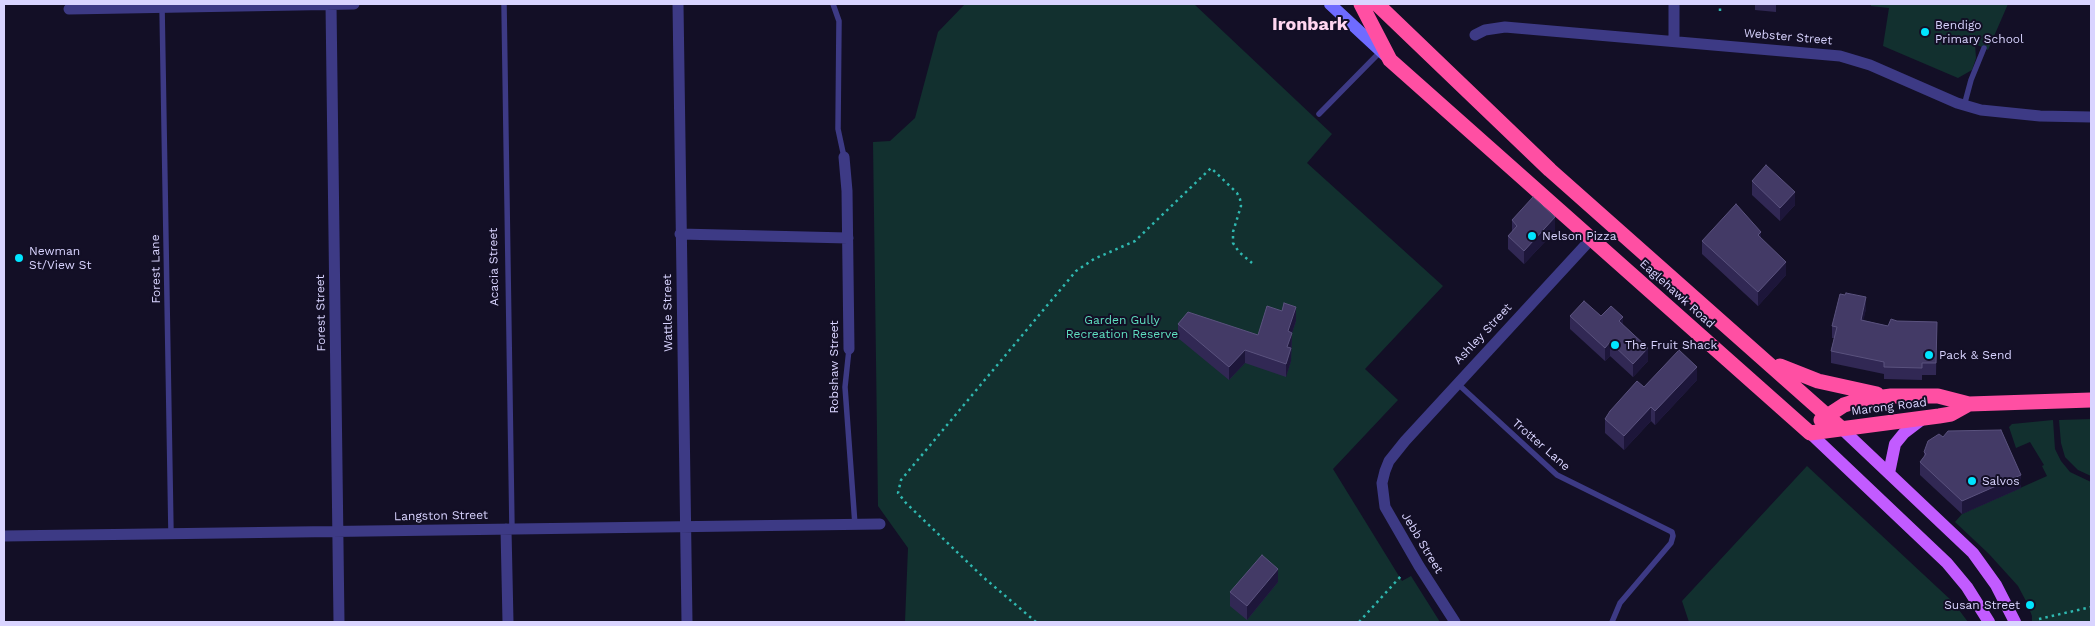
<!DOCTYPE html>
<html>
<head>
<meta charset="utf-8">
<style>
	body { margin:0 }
	#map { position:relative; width:2095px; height:626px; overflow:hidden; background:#130f26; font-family:"Work Sans",sans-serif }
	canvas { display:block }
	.frame { position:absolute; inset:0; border:5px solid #d9d4ff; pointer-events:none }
</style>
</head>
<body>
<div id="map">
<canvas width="2095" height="626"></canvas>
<div class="frame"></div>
</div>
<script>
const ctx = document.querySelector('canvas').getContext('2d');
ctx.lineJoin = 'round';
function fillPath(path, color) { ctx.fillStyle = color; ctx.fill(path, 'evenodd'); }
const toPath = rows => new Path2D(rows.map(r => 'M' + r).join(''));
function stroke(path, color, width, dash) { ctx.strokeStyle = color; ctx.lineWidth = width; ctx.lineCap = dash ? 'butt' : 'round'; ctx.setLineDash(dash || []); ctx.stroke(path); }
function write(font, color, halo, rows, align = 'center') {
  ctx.font = font + ' "Work Sans",sans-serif'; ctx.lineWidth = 4; ctx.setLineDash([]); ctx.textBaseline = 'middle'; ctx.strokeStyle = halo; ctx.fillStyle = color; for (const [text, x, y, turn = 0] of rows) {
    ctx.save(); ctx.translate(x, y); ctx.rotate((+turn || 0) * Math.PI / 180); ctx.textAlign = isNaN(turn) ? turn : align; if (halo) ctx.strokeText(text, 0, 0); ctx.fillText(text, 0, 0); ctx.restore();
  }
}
fillPath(toPath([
	[965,4,1194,4,1332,134,1307,163,1443,286,1365,369,1398,400,1333,469,1402,581,1411,576,1440,622,905,622,908,548,878,506,873,142,890,141,915,118,938,32],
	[1871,4,2008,4,1988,50,1975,44,1976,58,1972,70,1958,78,1883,46,1889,8,1871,6],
	[2091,419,2091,476,2078,470,2065,457,2061,443,2059,420],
	[2053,420,2055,449,2061,461,2070,472,2091,482,2091,622,2032,622,2032,616,2027,603,2018,586,1989,554,1955,522,1962,514,2047,476,2042,466,2044,465,2030,442,2016,448,2009,427,2012,424],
	[1807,466,1953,602,1968,622,1689,622,1682,601]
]), '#12302f');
stroke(toPath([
	[1720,11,1720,4],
	[2039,619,2091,607],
	[1036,622,983,577,906,503,898,493,901,480,1076,271,1094,259,1135,241,1211,168,1237,193,1240,199,1241,206,1233,232,1233,243,1239,252,1252,263],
	[1359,622,1401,576]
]), '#2fb8b0', 2.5, [2.5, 4]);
stroke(toPath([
	[504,4,512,529],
	[833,4,839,21,838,129,844,157],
	[162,6,171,533],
	[1964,106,1971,80,1984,48],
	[1319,114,1381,51],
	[849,349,845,387,855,525],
	[1458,384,1557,475,1672,532,1673,536,1671,543,1620,603,1612,622]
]), '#3d3a85', 5.5);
stroke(toPath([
	[331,4,339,622],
	[678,4,687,622],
	[1674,4,1674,41],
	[69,9,354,4],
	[1475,35,1485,30,1505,27,1840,56,1870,65,1957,103,1981,110,2040,116,2091,117],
	[844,157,847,191,849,349],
	[680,234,848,238],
	[506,529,508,622],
	[4,536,880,524],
	[1455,622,1419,566,1385,507,1382,483,1385,471,1389,461,1405,441,1592,238]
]), '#3d3a85', 11);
stroke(toPath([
	[1330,4,1385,55]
]), '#6f6bff', 12);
stroke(toPath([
	[1841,428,1973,553,1996,585,2015,622],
	[1810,433,1947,563,1967,587,1989,622],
	[1889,473,1895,444,1904,433,1921,420]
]), '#c25bff', 12);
stroke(toPath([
	[1361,4,1390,60,1810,433,1939,416,1951,414,1969,404],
	[1377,4,1550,170,1841,428],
	[1780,366,1818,381,1877,394],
	[1821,420,1844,405,1860,400,1891,396,1938,396,1969,404,2091,400]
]), '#ff4fa3', 15);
fillPath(toPath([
	[1755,4,1776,4,1776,12,1755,10],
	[1752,181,1795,205,1780,221,1752,195],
	[1512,220,1555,231,1524,264,1508,249,1508,236,1512,232],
	[1761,239,1786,275,1758,306,1702,254,1702,241],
	[1866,309,1863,320,1888,326,1897,321,1937,322,1936,375,1922,375,1922,380,1884,379,1884,374,1831,363,1831,351,1834,338,1832,338,1832,326],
	[1570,316,1601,316,1623,325,1648,361,1633,377,1610,356,1605,361,1570,329],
	[1296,321,1292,333,1291,361,1286,377,1245,363,1229,380,1178,338,1178,324,1258,335],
	[1697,380,1655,425,1651,421,1624,450,1605,433,1605,419,1644,387],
	[1943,437,2021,488,1962,514,1920,475,1920,462,1924,457,1924,452],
	[1278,582,1247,620,1230,606,1230,592]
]), '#312854');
fillPath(toPath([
	[1795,192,1795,205,1780,221,1780,208],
	[1555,217,1555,231,1524,264,1524,251],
	[1761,232,1761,245,1758,235],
	[1786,262,1786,275,1758,306,1758,292],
	[1866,297,1866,309,1861,332,1861,320],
	[1296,307,1296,321,1292,333,1291,361,1286,377,1286,364,1288,331],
	[1623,317,1623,331,1619,321],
	[1610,342,1610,356,1605,361,1605,348],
	[1648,348,1648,361,1633,377,1633,364],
	[1245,350,1245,363,1229,380,1229,367],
	[1697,367,1697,380,1655,425,1655,411],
	[1651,407,1651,421,1624,450,1624,436],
	[2021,475,2021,488,1962,514,1962,501],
	[1278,569,1278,582,1247,620,1247,606]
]), '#1d163a');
const building = toPath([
	[1766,165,1795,192,1780,208,1752,181,1766,165],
	[1533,197,1555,217,1524,251,1508,236,1517,226,1512,220,1533,197],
	[1736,204,1761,232,1758,235,1786,262,1758,292,1702,241,1736,204],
	[1846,293,1866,297,1861,320,1888,326,1891,319,1897,321,1937,322,1936,363,1922,363,1922,368,1884,367,1884,362,1831,351,1837,327,1832,326,1840,294,1845,295,1846,293],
	[1584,301,1601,316,1611,306,1623,317,1619,321,1648,348,1633,364,1610,342,1605,348,1570,316,1584,301],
	[1284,303,1296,307,1288,331,1292,333,1287,347,1291,348,1286,364,1245,350,1229,367,1178,324,1188,312,1258,335,1267,306,1282,311,1284,303],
	[1679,350,1697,367,1655,411,1651,407,1624,436,1605,419,1610,411,1637,381,1644,387,1679,350],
	[2001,430,2021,475,1962,501,1920,462,1926,454,1924,452,1928,441,1939,434,1943,437,1948,431,2001,430],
	[1262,555,1278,569,1247,606,1230,592,1262,555]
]);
fillPath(building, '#433a66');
stroke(building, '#5a527e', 1);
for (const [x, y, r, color] of [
	[1925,32,5,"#00e5ff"],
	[1532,236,5,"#00e5ff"],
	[19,258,5,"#00e5ff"],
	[1615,345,5,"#00e5ff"],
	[1929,355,5,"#00e5ff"],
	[1972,481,5,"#00e5ff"],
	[2030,605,5,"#00e5ff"]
]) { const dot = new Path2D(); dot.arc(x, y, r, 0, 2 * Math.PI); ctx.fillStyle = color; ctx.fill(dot); stroke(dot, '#130f26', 2); }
write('12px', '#d9d4ff', '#130f26', [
	["Bendigo",1935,25],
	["Primary School",1935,39],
	["Nelson Pizza",1542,236],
	["Newman",29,251],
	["St/View St",29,265],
	["The Fruit Shack",1625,345],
	["Pack & Send",1939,355],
	["Salvos",1982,481],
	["Susan Street",2020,605,"right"]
], 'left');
write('12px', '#d9d4ff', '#130f26', [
	["Webster Street",1788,37,5],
	["Acacia Street",494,267,-91],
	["Forest Lane",156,269,-91],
	["Eaglehawk Road",1677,294,42],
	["Forest Street",321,313,-91],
	["Wattle Street",668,313,-91],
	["Ashley Street",1483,334,-47],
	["Robshaw Street",834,367,-90],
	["Marong Road",1889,407,-7],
	["Trotter Lane",1541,445,41],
	["Langston Street",441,516,-1],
	["Jebb Street",1422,543,59]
]);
write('12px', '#5fe0c0', '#130f26', [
	["Garden Gully",1122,320],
	["Recreation Reserve",1122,334]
]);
write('bold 18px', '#ffd6f0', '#130f26', [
	["Ironbark",1310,25]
]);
</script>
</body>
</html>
